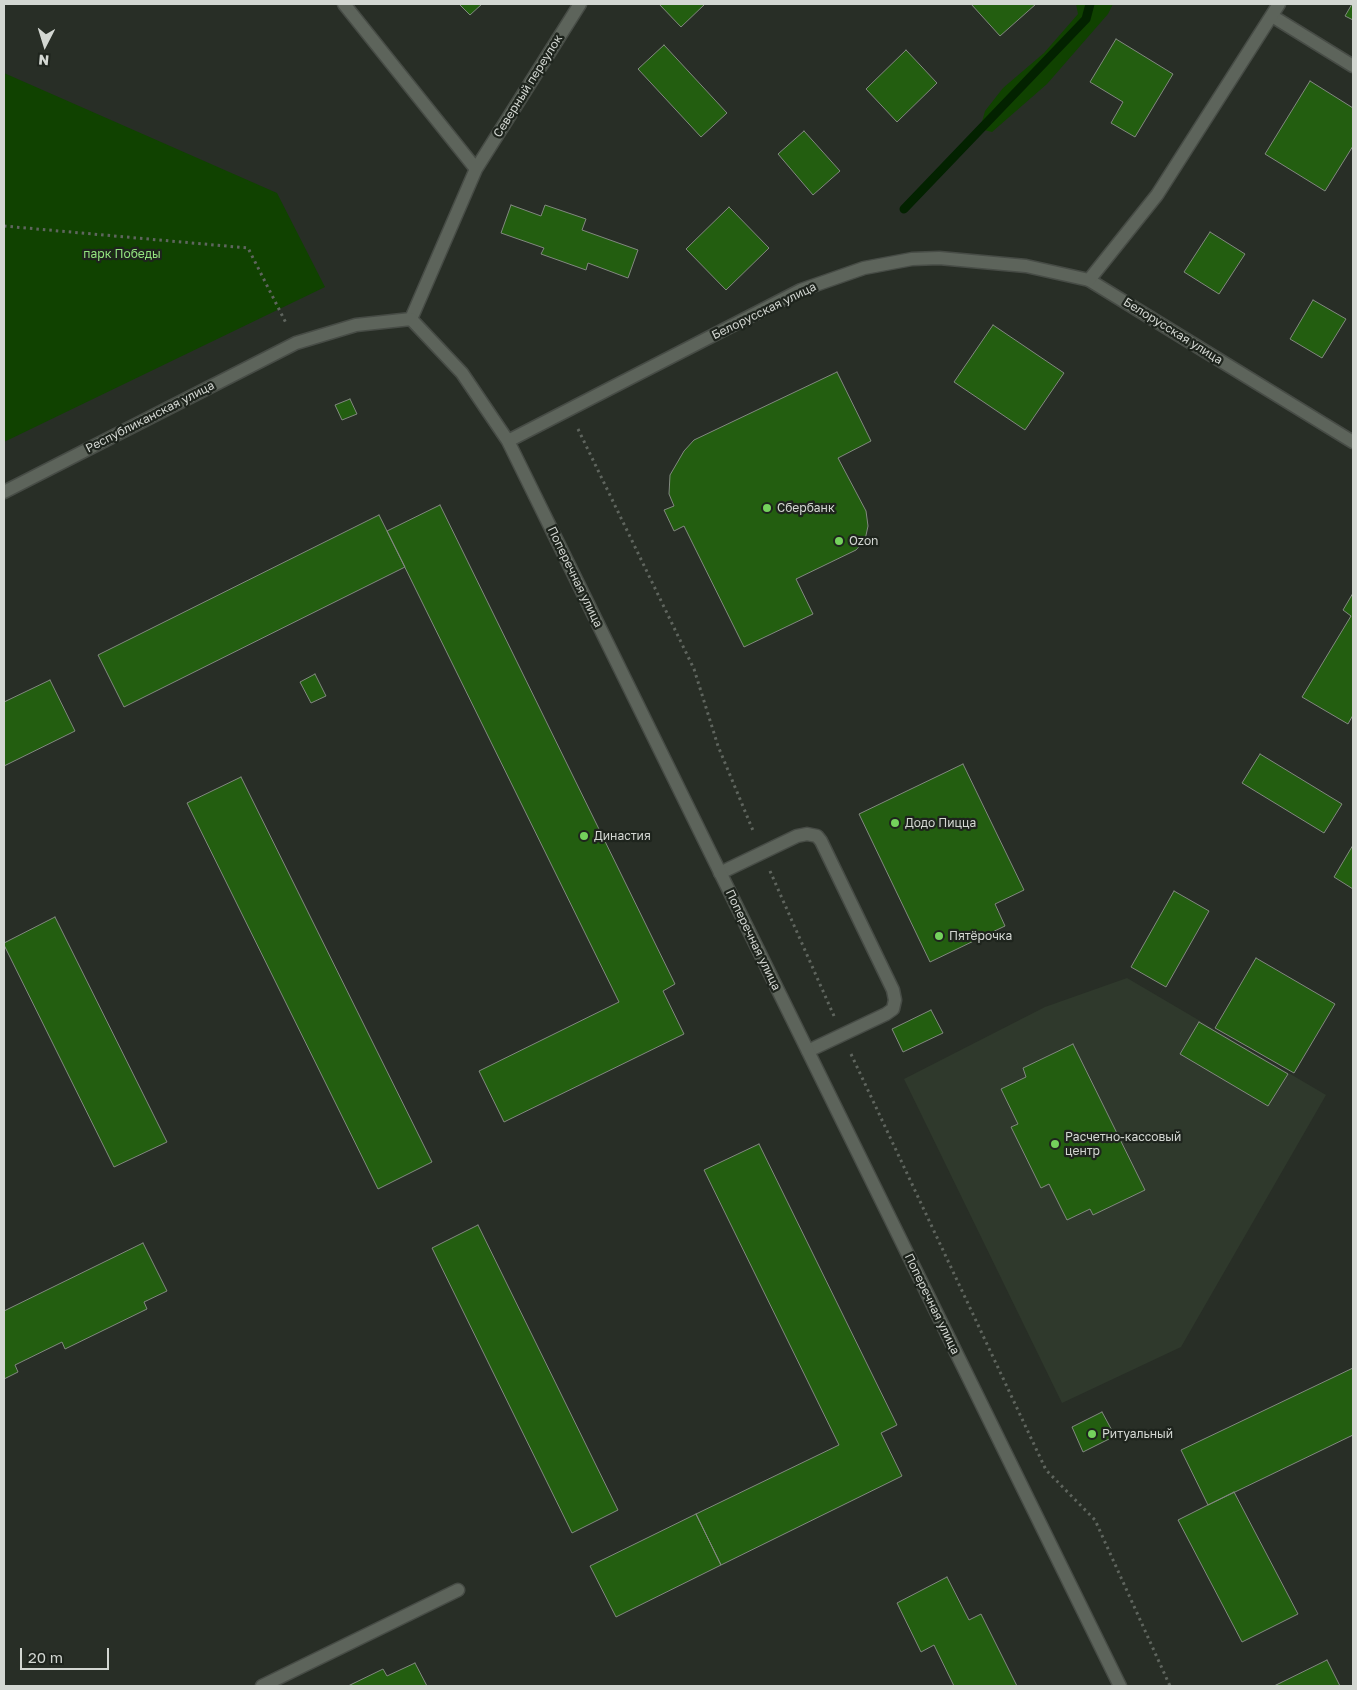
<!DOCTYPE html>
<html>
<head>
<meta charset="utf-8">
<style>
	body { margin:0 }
	#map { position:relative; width:1357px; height:1690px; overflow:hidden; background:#282e26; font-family:"Golos Text",sans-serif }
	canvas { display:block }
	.frame { position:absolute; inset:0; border:5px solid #d3d7d2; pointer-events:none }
	.north { position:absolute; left:20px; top:20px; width:50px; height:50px; -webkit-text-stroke:4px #1e241d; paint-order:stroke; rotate:185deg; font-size:14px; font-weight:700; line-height:20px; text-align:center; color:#d3d7d2 }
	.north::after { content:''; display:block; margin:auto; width:18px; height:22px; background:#d3d7d2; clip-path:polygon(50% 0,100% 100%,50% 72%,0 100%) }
	.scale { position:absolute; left:20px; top:1648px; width:89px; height:22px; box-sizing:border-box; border:2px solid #d3d7d2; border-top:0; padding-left:6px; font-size:15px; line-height:18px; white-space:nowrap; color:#d3d7d2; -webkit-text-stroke:4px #1e241d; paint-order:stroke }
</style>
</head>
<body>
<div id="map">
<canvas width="1357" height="1690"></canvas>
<div class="frame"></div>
<div class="north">N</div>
<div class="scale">20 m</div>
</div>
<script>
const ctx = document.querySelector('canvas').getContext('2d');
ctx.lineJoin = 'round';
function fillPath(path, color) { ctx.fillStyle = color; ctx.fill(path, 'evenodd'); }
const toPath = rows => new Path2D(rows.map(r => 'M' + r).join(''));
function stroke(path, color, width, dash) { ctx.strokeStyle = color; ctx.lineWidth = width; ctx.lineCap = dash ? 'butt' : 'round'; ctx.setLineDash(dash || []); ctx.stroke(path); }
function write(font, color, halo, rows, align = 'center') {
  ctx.font = font + ' "Golos Text",sans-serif'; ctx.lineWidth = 4.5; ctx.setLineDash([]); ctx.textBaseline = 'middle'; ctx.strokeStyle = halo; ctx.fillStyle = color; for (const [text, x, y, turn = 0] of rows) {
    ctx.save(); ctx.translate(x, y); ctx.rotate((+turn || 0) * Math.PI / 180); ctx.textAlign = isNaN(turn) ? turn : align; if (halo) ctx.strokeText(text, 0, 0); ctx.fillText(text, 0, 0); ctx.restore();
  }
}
fillPath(toPath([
	[1127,978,1326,1095,1181,1347,1062,1403,904,1079,1045,1007]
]), '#2f392c');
fillPath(toPath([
	[1076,4,1113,4,1108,14,1047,84,992,132,980,129,985,111,1003,88,1044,53,1078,14],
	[4,73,277,193,325,287,4,442]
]), '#104200');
stroke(toPath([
	[904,209,1086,19,1090,4]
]), '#032200', 9);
const building = toPath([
	[459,4,482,4,470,15,459,4],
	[659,4,705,4,681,27,659,4],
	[971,4,1036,4,1000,36,971,4],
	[1352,4,1353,4,1353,20,1345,16,1352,4],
	[1116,39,1173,74,1135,137,1111,123,1123,102,1090,82,1116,39],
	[664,45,727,113,701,137,638,69,664,45],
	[906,50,937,83,897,122,866,89,906,50],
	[1310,81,1353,108,1353,146,1325,191,1265,154,1310,81],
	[804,131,840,171,813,195,778,154,804,131],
	[511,205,541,216,545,205,586,219,582,230,638,250,628,278,588,263,586,270,541,254,544,248,501,233,511,205],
	[729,207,769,248,726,290,686,249,729,207],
	[1210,232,1245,254,1219,294,1184,272,1210,232],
	[1313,300,1346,319,1322,358,1290,339,1313,300],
	[993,325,1064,373,1025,430,954,382,993,325],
	[837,372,871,441,838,458,866,511,868,526,865,540,856,550,796,579,813,614,744,647,684,526,674,531,664,510,674,506,669,494,670,475,684,451,694,440,837,372],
	[350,399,357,414,342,420,335,405,350,399],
	[440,505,675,984,663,991,684,1034,504,1122,479,1071,619,1002,387,531,440,505],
	[379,515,405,567,124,707,98,655,379,515],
	[1353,593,1353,715,1348,724,1302,697,1351,616,1343,610,1353,593],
	[315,674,326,696,311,703,300,682,315,674],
	[50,680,75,731,4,766,4,702,50,680],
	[1260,754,1342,804,1324,833,1242,783,1260,754],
	[963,764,1024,890,995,904,1005,926,930,962,859,814,963,764],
	[241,777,432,1162,378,1189,187,803,241,777],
	[1353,845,1353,889,1334,877,1353,845],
	[1174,891,1209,911,1166,987,1131,967,1174,891],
	[55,917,167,1142,114,1167,4,945,4,943,55,917],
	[1256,958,1335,1004,1294,1073,1215,1028,1256,958],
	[931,1010,943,1033,903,1052,892,1029,931,1010],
	[1199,1022,1288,1074,1268,1106,1180,1054,1199,1022],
	[1073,1044,1145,1190,1093,1215,1090,1209,1067,1220,1049,1184,1041,1188,1011,1127,1018,1124,1001,1089,1026,1077,1023,1068,1073,1044],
	[759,1144,897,1425,881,1433,902,1476,721,1565,696,1514,839,1445,704,1170,759,1144],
	[478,1225,618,1510,572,1533,432,1248,478,1225],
	[143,1243,167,1291,144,1302,147,1309,65,1349,62,1342,15,1365,18,1372,4,1379,4,1311,143,1243],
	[1353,1368,1353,1435,1208,1505,1181,1450,1353,1368],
	[1102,1412,1115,1436,1083,1452,1072,1427,1102,1412],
	[1234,1492,1298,1614,1242,1642,1178,1520,1234,1492],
	[696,1514,721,1565,616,1617,590,1566,696,1514],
	[947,1577,969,1620,981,1614,1017,1686,954,1686,934,1645,921,1652,897,1603,947,1577],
	[1327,1660,1340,1686,1274,1686,1327,1660],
	[415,1663,427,1686,348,1686,383,1669,387,1676,415,1663]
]);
fillPath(building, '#235e10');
stroke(building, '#828980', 1);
const service = toPath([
	[720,873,797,836,807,834,817,836,821,841,893,990,895,1000,893,1009,886,1014,808,1051],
	[262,1686,458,1590]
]);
const minor = toPath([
	[344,4,476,169,411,319],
	[1272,16,1353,66],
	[476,169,580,4],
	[1089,280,1353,442]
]);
const tertiary = toPath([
	[508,441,801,290,864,268,912,259,939,258,1026,266,1089,280,1157,195,1279,4],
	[4,492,296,343,356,325,411,319,462,373,508,441,1120,1686]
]);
stroke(service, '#474c46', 15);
stroke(minor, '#474c46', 15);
stroke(tertiary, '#474c46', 15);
stroke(toPath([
	[4,226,248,248,287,325],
	[578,429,694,669,718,746,754,833],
	[770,871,834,1016],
	[851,1054,1046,1470,1095,1520,1170,1686]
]), '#5f655e', 3, [2.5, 4]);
stroke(service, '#5d645b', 12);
stroke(minor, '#5d645b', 12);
stroke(tertiary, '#5d645b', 12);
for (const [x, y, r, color] of [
	[767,508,5,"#74d25c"],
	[839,541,5,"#74d25c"],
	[895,823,5,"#74d25c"],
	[584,836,5,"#74d25c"],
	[939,936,5,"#74d25c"],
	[1055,1144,5,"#74d25c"],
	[1092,1434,5,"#74d25c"]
]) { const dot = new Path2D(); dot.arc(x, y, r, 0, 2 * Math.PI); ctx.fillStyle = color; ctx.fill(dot); stroke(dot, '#1e241d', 2); }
write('12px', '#d3d7d2', '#1e241d', [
	["Северный переулок",528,86,-58],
	["Белорусская улица",764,311,-26],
	["Белорусская улица",1173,331,32],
	["Республиканская улица",150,417,-27],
	["Поперечная улица",575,577,64],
	["Поперечная улица",753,940,64],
	["Поперечная улица",932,1304,64]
]);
write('12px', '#93e37f', '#1e241d', [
	["парк Победы",122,254]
]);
write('12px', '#d3d7d2', '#1e241d', [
	["Сбербанк",777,508],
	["Ozon",849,541],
	["Додо Пицца",905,823],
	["Династия",594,836],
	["Пятёрочка",949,936],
	["Расчетно-кассовый",1065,1137],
	["центр",1065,1151],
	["Ритуальный",1102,1434]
], 'left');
</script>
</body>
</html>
